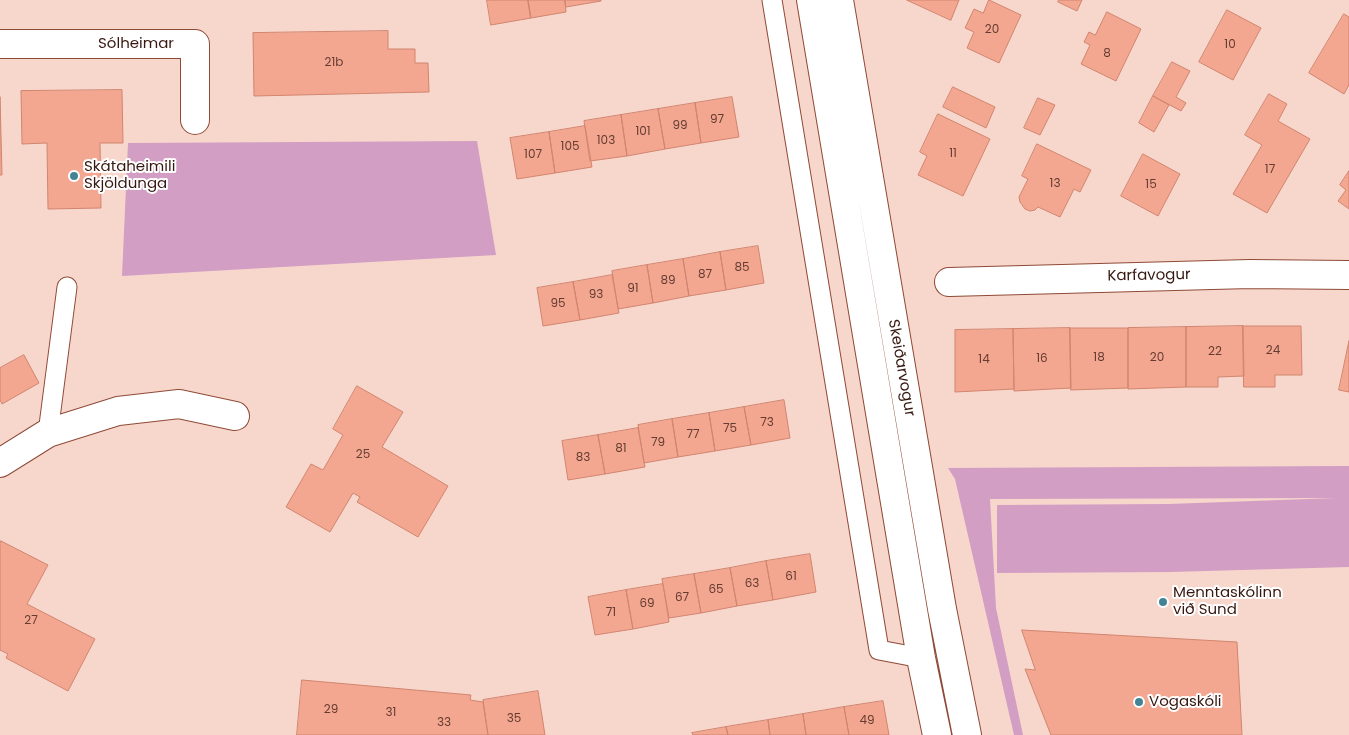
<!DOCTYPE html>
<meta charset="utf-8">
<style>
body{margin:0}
canvas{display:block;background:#f7d6cc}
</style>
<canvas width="1349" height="735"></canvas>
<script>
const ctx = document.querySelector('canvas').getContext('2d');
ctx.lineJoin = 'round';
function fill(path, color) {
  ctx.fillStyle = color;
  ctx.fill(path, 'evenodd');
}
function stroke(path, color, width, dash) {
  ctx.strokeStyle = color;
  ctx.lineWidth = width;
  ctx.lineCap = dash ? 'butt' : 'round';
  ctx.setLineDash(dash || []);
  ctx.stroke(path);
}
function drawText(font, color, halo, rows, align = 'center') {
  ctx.font = font + ' Poppins,sans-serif';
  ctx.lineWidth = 4;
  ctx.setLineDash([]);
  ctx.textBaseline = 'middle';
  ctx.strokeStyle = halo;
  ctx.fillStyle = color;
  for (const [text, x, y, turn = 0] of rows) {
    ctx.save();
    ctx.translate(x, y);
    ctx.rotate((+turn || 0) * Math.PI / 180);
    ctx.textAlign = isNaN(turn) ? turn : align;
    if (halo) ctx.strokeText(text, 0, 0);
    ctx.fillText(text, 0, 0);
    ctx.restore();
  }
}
const green = new Path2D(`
 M 477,141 L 496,255 L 122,276 L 128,143 Z
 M 1349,466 L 1349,567 L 1170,572 L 997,573 L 997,505 L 1169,504 L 1336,498 L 990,499 L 996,608 L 1023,735 L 1014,735 L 955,479 L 948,468 Z`);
const building = new Path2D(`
 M 487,0 L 528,0 L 531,18 L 491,25 Z
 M 528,0 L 565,0 L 566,12 L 531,18 Z
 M 565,0 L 601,0 L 601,1 L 566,7 Z
 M 907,0 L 959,0 L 951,20 Z
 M 989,0 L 1021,15 L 999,63 L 967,48 L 974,32 L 965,28 L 974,9 L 983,13 Z
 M 1059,0 L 1082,0 L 1077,11 L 1058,2 Z
 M 1227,10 L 1261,28 L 1233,80 L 1199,62 Z
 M 1107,12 L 1141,29 L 1116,81 L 1081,64 L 1090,45 L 1084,42 L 1089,32 L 1095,35 Z
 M 1344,14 L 1349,17 L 1349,85 L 1344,94 L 1309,73 Z
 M 388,31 L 388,49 L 415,49 L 415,63 L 428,63 L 429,92 L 254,96 L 253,33 Z
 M 1172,62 L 1190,71 L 1176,97 L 1186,103 L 1181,111 L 1153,96 Z
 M 953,87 L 995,107 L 986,128 L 943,107 Z
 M 122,90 L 123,143 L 100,143 L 101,208 L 48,209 L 47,143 L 22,144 L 21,91 Z
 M 1269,94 L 1287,104 L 1278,121 L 1310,139 L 1267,213 L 1233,194 L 1262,145 L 1245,135 Z
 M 1153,96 L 1169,105 L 1154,132 L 1139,123 Z
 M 0,97 L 2,175 L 0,175 Z
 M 732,97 L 739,137 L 701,143 L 695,103 Z
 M 1038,98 L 1055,105 L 1040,135 L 1024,128 Z
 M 695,103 L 701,143 L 665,149 L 658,109 Z
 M 658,109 L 665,149 L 627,156 L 621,115 Z
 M 938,114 L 990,139 L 963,196 L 918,175 L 927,156 L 920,152 Z
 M 621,115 L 627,156 L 590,161 L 584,121 Z
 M 585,126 L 592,167 L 555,173 L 549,132 Z
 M 549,132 L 555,173 L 517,179 L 510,138 Z
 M 1037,144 L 1091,170 L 1080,192 L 1074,189 L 1060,217 L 1038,207 L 1035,210 L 1030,211 L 1025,209 L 1020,202 L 1019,197 L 1028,179 L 1022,176 Z
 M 1143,154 L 1180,174 L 1158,216 L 1121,196 Z
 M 1349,171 L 1349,209 L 1338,201 L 1346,190 L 1340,185 Z
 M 758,246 L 764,283 L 726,290 L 720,252 Z
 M 720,252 L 726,290 L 689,296 L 683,259 Z
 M 683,259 L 689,296 L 653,303 L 647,265 Z
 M 647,265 L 653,303 L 618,309 L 612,271 Z
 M 612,275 L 619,313 L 580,320 L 573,282 Z
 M 573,282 L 580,320 L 543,326 L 537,288 Z
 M 1243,326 L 1244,376 L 1218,377 L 1218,387 L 1186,387 L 1186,327 Z
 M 1243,326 L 1301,326 L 1302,375 L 1275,375 L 1275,387 L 1244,387 Z
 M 1186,327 L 1186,387 L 1128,389 L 1128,328 Z
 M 1070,328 L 1071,388 L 1014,391 L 1013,329 Z
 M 1070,328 L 1128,328 L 1128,388 L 1071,390 Z
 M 1013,329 L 1014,389 L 955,392 L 955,330 Z
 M 1349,341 L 1349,392 L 1339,390 Z
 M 24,355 L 39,383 L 2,404 L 0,400 L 0,368 Z
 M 357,386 L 403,412 L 382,447 L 448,486 L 418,537 L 357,502 L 360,497 L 353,493 L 330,532 L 286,507 L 311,464 L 323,470 L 343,435 L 333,429 Z
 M 784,400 L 790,438 L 751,445 L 744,407 Z
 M 744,407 L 751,445 L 715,451 L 709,413 Z
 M 709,413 L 715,451 L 678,457 L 672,419 Z
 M 672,419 L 678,457 L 644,463 L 638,425 Z
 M 638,428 L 645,467 L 605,474 L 598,435 Z
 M 598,435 L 605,474 L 568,480 L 562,441 Z
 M 1,541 L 48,565 L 27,604 L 95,639 L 68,691 L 6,658 L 8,654 L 0,650 L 0,544 Z
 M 810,554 L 816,592 L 773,600 L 766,561 Z
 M 766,561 L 773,600 L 737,606 L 730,568 Z
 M 730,568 L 737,606 L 701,613 L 694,574 Z
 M 694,574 L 701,613 L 669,618 L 662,579 Z
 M 663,584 L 669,622 L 633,629 L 626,590 Z
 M 626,590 L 633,629 L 595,635 L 588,597 Z
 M 1022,630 L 1237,642 L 1242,735 L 1051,735 L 1025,669 L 1035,670 Z
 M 302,680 L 471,695 L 470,700 L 483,702 L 488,735 L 297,735 Z
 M 538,691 L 545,735 L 488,735 L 483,700 Z
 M 883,701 L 889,735 L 849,735 L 844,707 Z
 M 844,707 L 849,735 L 806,735 L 803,714 Z
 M 803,714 L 806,735 L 770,735 L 768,720 Z
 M 768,720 L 770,735 L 728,735 L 726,727 Z
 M 726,727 L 728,735 L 693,735 L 692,733 Z`);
const service = new Path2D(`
 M 772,0 L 879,650 L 921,658
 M 48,433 L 67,287`);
const minor = new Path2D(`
 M 0,44 L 195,44 L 195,120
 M 949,282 L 1250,274 L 1349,275
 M 0,463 L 48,433 L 118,411 L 179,404 L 235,416`);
const tertiary = new Path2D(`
 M 811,0 L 921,658 L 937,735
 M 839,0 L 942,609 L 967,735`);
const markers = [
 [74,176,5,"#428495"],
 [1163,602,5,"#428495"],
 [1139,702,5,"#428495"]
];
const numberNames = [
 ["20",992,30],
 ["10",1230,45],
 ["8",1107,54],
 ["21b",334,63],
 ["97",717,120],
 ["99",680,126],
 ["101",643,132],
 ["103",606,141],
 ["105",570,147],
 ["11",953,154],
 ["107",533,155],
 ["17",1270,170],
 ["13",1055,184],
 ["15",1151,185],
 ["85",742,268],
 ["87",705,275],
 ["89",668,281],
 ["91",633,289],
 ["93",596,295],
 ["95",558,304],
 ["24",1273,351],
 ["22",1215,352],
 ["18",1099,358],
 ["20",1157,358],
 ["16",1042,359],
 ["14",984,360],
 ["73",767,423],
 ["75",730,429],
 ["77",693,435],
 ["79",658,443],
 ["81",621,449],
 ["25",363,455],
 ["83",583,458],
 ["61",791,577],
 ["63",752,584],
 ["65",716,590],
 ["67",682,598],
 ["69",647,604],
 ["71",611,613],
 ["27",31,621],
 ["29",331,710],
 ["31",391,713],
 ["35",514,719],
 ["49",867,721],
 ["33",444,723]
];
const streetNames = [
 ["Sólheimar",136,44],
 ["Karfavogur",1149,276,-1],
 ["Skeiðarvogur",901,368,80]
];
const poiNames = [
 ["Skátaheimili",84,167],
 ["Skjöldunga",84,184],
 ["Menntaskólinn",1173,593],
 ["við Sund",1173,610],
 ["Vogaskóli",1149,702]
];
fill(green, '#d29ec3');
fill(building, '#f3a791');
stroke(building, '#d1856f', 1);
stroke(service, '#8f4a36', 21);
stroke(minor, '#8f4a36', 30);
stroke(tertiary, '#8f4a36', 30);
stroke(service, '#fff', 19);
stroke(minor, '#fff', 28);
stroke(tertiary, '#fff', 28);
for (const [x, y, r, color] of markers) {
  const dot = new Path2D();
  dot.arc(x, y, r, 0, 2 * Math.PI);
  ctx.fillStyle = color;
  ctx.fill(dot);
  stroke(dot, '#fff', 2);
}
drawText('12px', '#653c30', null, numberNames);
drawText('15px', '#361810', '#fff', streetNames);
drawText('15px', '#361810', '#fff', poiNames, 'left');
</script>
